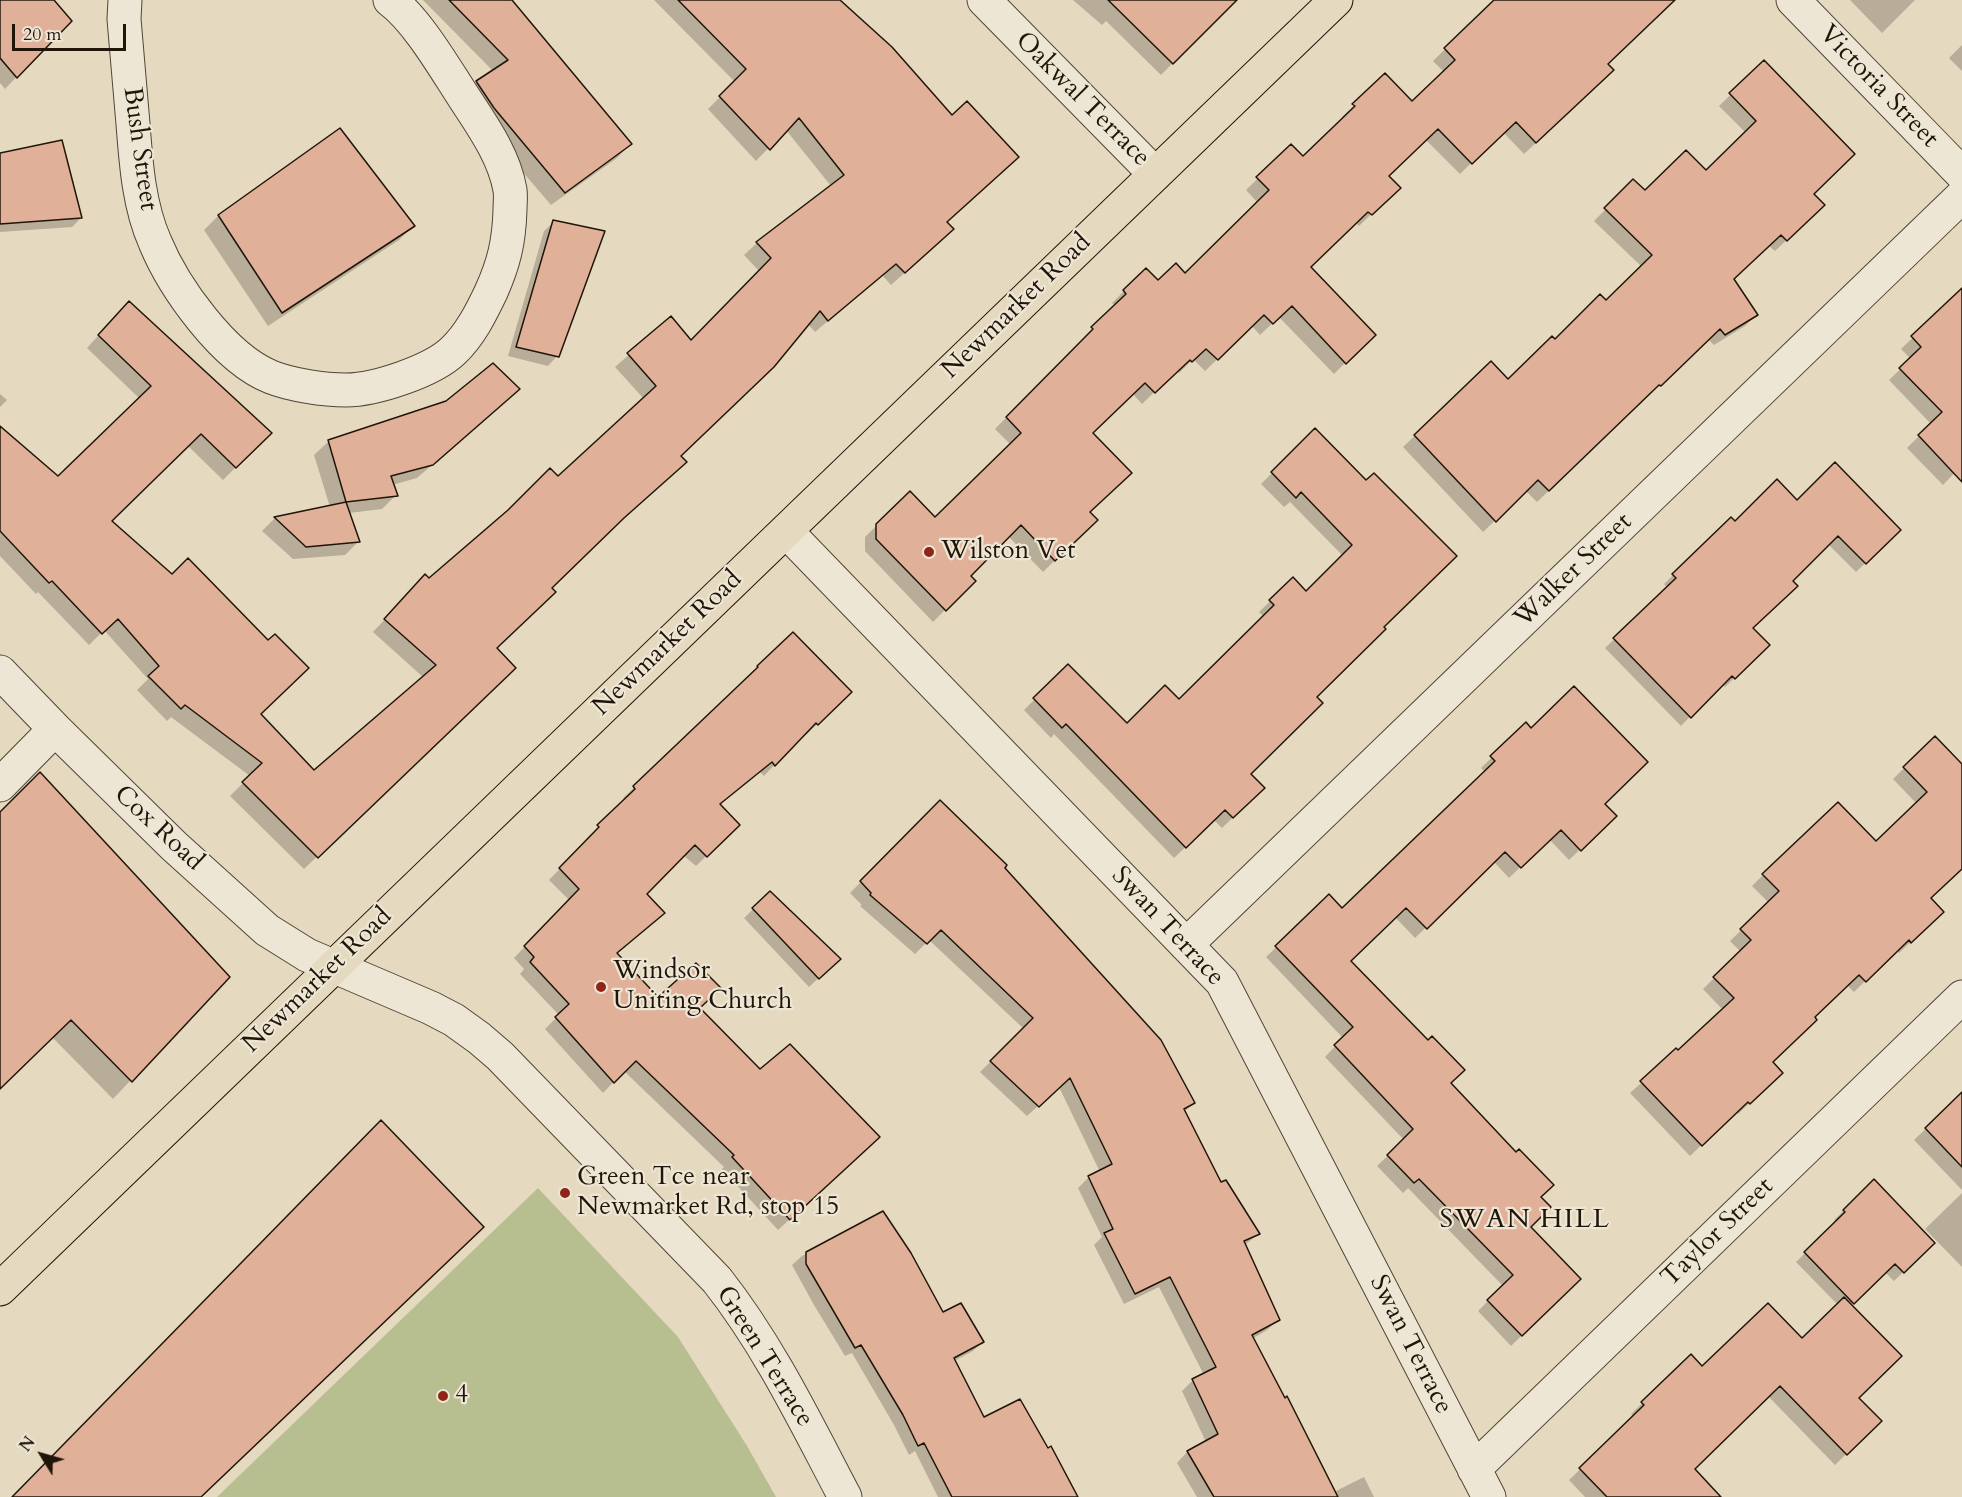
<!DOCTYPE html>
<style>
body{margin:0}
#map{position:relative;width:1962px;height:1497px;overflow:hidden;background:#e5d9bf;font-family:Cardo,serif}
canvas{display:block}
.north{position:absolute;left:12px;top:1425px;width:60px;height:60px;-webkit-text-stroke:4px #eee6d5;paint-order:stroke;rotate:307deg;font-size:16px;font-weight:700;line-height:24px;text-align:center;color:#201509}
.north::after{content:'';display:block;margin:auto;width:21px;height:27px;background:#201509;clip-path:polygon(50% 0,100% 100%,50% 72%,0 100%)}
.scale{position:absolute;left:12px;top:24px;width:114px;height:27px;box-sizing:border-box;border:3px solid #201509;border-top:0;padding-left:8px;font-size:18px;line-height:21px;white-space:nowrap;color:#201509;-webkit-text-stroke:4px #eee6d5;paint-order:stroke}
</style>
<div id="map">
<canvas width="1962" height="1497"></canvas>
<div class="north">N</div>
<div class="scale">20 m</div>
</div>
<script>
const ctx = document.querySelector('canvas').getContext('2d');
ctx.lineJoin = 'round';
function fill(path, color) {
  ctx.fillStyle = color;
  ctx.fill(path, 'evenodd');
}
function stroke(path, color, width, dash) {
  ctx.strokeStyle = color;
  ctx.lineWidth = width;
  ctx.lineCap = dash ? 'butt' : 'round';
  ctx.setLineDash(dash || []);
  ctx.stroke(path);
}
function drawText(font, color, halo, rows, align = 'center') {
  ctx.font = font + ' Cardo,serif';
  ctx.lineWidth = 4.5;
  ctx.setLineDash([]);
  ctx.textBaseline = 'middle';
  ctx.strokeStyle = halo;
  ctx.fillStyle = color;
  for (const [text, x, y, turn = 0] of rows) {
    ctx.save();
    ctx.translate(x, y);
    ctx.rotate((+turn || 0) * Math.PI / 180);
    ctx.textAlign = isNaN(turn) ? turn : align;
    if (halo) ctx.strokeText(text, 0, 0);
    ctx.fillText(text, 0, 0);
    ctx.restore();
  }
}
const green = new Path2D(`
 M 538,1188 L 678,1337 L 747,1446 L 776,1497 L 217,1497 Z`);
const shadow = new Path2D(`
 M 0,0 L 52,0 L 70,21 L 5,89 L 0,83 Z
 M 423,0 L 510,0 L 630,144 L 617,158 L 551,205 L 480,122 L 463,96 L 477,82 L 493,71 Z
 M 654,0 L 837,0 L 945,223 L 939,242 L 891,285 L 882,275 L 815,332 L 808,324 L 679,456 L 685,462 L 609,531 L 550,589 L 495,648 L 501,680 L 304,869 L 230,796 L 250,776 L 171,717 L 167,721 L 137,690 L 148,679 L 104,630 L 89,645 L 38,592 L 36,594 L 0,556 L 0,428 L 58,478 L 140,399 L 87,348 L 117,315 L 270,433 L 223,480 L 187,445 L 110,521 L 260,715 L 314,772 L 424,678 L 373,632 L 413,589 L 429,580 L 558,478 L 644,399 L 615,367 L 671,318 L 691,342 L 759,271 L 744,255 L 757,243 L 831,186 L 786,130 L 756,161 L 708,109 L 735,82 Z
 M 1073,0 L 1235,0 L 1161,75 L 1106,21 L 1102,25 Z
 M 1495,0 L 1667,0 L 1606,64 L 1601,82 L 1524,154 L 1503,132 L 1460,174 L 1426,140 L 1387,176 L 1398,188 L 1359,226 L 1355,222 L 1309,267 L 1374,334 L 1334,374 L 1279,317 L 1260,335 L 1252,326 L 1205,371 L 1193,359 L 1179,373 L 1177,370 L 1142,404 L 1132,393 L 1091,433 L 1088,513 L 1096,520 L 1043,572 L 1008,536 L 969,576 L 974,581 L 933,622 L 865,551 L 865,537 L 910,493 L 935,519 L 1011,445 L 995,429 L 1116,306 L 1112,303 L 1124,291 L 1185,275 L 1258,203 L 1246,190 L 1291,146 L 1303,158 L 1344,119 L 1342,117 L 1385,75 L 1412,104 L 1444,72 L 1433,61 Z
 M 1850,0 L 1915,0 L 1882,33 Z
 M 1962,45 L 1962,71 L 1949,58 Z
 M 1764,62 L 1812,194 L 1812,216 L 1775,251 L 1768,245 L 1732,279 L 1756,315 L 1745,326 L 1714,345 L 1708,339 L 1537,502 L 1526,491 L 1483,532 L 1403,447 L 1491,363 L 1508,381 L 1606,302 L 1642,267 L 1594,221 L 1634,181 L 1645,192 L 1706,172 L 1746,133 L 1719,106 Z
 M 340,130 L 413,226 L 399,240 L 268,326 L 204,230 L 218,216 Z
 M 0,154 L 81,218 L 72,227 L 0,232 Z
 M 554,222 L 557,356 L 548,366 L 508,356 L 544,231 Z
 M 1959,293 L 1962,297 L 1962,469 L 1960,467 L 1943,485 L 1907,448 L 1931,424 L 1889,380 L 1911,359 L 1901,349 Z
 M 0,394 L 7,400 L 0,407 Z
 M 504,402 L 417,478 L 392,485 L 396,495 L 382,509 L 349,513 L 358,542 L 345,555 L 293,559 L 262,531 L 275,518 L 330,507 L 314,455 L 329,441 Z
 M 1315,430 L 1382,627 L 1315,697 L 1249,774 L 1263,788 L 1222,828 L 1214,820 L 1174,858 L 1054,734 L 1051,738 L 1024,710 L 1068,666 L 1127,725 L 1179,701 L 1264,617 L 1259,612 L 1293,579 L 1306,593 L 1343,556 L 1290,502 L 1284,507 L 1261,484 Z
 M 1797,502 L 1899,530 L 1856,572 L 1828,544 L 1791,581 L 1752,628 L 1768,645 L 1725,687 L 1722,684 L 1681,726 L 1605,648 L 1668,588 L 1664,584 L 1731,519 L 1735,523 Z
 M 758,667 L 850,692 L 806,735 L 804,733 L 764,776 L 760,772 L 719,805 L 738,825 L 696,866 L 683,855 L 645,894 L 652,924 L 616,954 L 658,999 L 699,1008 L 760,1071 L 867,1148 L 778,1230 L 722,1169 L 724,1167 L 624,1071 L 603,1093 L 545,1029 L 559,1015 L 520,974 L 524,969 L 514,958 L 569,900 L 549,880 L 589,839 L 588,837 L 626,800 L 623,798 L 748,679 L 747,677 Z
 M 1526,724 L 1615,816 L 1569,860 L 1549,839 L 1509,878 L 1494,862 L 1415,938 L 1395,917 L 1349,961 L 1449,1083 L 1539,1197 L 1529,1227 L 1579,1279 L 1511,1346 L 1478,1311 L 1503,1286 L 1408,1188 L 1403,1193 L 1377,1166 L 1404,1140 L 1325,1057 L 1343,1038 L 1266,957 L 1329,897 L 1342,910 L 1485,772 L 1481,768 Z
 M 1935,738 L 1962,766 L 1962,867 L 1929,899 L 1942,912 L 1899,953 L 1897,950 L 1854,992 L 1847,985 L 1813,1017 L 1771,1063 L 1781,1073 L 1738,1114 L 1736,1112 L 1690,1156 L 1630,1093 L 1723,1010 L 1703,989 L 1741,952 L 1730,941 L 1769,903 L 1752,886 L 1763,875 L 1876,843 L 1917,804 L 1893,779 Z
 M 940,802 L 1003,868 L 1193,1103 L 1184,1112 L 1220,1184 L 1258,1234 L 1245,1245 L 1278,1319 L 1267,1330 L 1252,1339 L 1334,1492 L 1364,1477 L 1374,1497 L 1197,1497 L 1177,1463 L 1187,1452 L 1206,1442 L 1182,1391 L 1193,1380 L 1204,1375 L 1159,1287 L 1124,1304 L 1094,1245 L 1102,1237 L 1078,1188 L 1088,1178 L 1100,1172 L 1059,1087 L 1027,1116 L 980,1072 L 1024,1029 L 929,940 L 915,954 L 860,906 L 862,905 L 850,893 Z
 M 0,814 L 228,977 L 113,1099 L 52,1037 L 0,1087 Z
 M 770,893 L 839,959 L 809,987 L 744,918 Z
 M 1959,1097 L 1962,1101 L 1962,1190 L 1914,1140 Z
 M 1874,1181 L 1933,1243 L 1894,1281 L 1885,1272 L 1851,1305 L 1857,1398 L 1880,1421 L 1835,1465 L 1768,1396 L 1693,1469 L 1719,1497 L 1585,1497 L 1569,1480 L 1634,1417 L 1631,1414 L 1691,1356 L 1702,1368 L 1802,1341 L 1838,1305 L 1796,1262 L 1837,1222 L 1834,1220 Z
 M 1962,1193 L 1962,1267 L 1925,1229 Z
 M 883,1213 L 942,1314 L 982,1342 L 973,1351 L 954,1361 L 984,1419 L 1077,1497 L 938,1497 L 915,1451 L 909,1455 L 894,1425 L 852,1353 L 845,1356 L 814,1305 L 792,1265 L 802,1256 Z`);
const building = new Path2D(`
 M 0,0 L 54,0 L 72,21 L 17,78 L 0,58 Z
 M 449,0 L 512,0 L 632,144 L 565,193 L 494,108 L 476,81 L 508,60 Z
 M 678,0 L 840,0 L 892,47 L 952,115 L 967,101 L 1019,157 L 947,222 L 954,229 L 905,273 L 896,264 L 828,321 L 820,311 L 774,367 L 681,456 L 687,462 L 624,518 L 552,588 L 556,592 L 497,648 L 516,668 L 318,858 L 242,782 L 262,763 L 185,705 L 181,709 L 148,676 L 159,666 L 118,619 L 102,634 L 52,581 L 49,583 L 0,531 L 0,426 L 58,476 L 151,386 L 98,335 L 129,301 L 272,433 L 236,468 L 201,434 L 112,521 L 172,574 L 188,558 L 268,640 L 275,634 L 309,668 L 261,714 L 314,770 L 436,665 L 384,619 L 425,574 L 429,578 L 508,510 L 550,468 L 558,476 L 656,386 L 627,353 L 671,316 L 691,340 L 771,258 L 756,242 L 844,175 L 799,118 L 770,150 L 719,96 L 746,69 Z
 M 1108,0 L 1237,0 L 1173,64 Z
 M 1494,0 L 1675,0 L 1608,64 L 1614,70 L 1536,143 L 1516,122 L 1472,164 L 1438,129 L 1389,176 L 1401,188 L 1372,215 L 1368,212 L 1311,267 L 1376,335 L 1346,364 L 1292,306 L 1273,324 L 1264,315 L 1218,360 L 1206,349 L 1192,362 L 1190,360 L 1155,393 L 1145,383 L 1093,433 L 1132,473 L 1090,512 L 1098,520 L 1055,561 L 1021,525 L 971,576 L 976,581 L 946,611 L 876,539 L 876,524 L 910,491 L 935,517 L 1021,433 L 1006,417 L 1093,329 L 1091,327 L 1126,294 L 1123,290 L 1146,268 L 1158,280 L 1176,263 L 1185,273 L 1269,190 L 1256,177 L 1291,144 L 1303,156 L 1355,106 L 1352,104 L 1385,73 L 1412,101 L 1455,60 L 1444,48 Z
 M 1764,60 L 1855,154 L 1814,194 L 1825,205 L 1787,241 L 1781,235 L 1734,279 L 1758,315 L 1725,335 L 1720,329 L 1661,386 L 1659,385 L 1549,491 L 1538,480 L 1496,522 L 1414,435 L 1491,361 L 1508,379 L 1552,336 L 1555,339 L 1600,294 L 1606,300 L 1652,255 L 1604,208 L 1633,179 L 1645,190 L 1686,150 L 1706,170 L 1756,121 L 1729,93 Z
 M 340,128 L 415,226 L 282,313 L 218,215 Z
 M 62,140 L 82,218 L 0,224 L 0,153 Z
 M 553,220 L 605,231 L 559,357 L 516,347 Z
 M 1962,288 L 1962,482 L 1918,435 L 1942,412 L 1899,368 L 1921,347 L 1911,336 Z
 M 493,363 L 520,389 L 433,465 L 391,476 L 398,496 L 346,502 L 328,440 L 446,401 Z
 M 1315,428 L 1366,480 L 1374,473 L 1457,556 L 1384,627 L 1386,629 L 1317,697 L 1323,703 L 1251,774 L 1265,788 L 1233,818 L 1225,810 L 1186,848 L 1066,724 L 1062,728 L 1033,698 L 1068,664 L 1127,723 L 1165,685 L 1179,699 L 1274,605 L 1269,600 L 1293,577 L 1306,591 L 1352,545 L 1301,492 L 1296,498 L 1271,472 Z
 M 1835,462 L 1901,530 L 1866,564 L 1838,536 L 1793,581 L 1798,586 L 1753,628 L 1770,645 L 1735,679 L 1732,676 L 1691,718 L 1613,638 L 1676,578 L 1672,574 L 1731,517 L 1735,521 L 1777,479 L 1797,500 Z
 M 346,502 L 360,542 L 306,547 L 274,517 Z
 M 793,632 L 852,692 L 818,725 L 816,723 L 775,766 L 772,762 L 720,804 L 740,825 L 707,857 L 695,845 L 647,894 L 665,913 L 617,953 L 658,997 L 696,963 L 721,988 L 700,1008 L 760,1069 L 790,1044 L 880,1137 L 790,1220 L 732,1157 L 734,1155 L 636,1061 L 614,1083 L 555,1017 L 569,1004 L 530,962 L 534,957 L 524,946 L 579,889 L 559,868 L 599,827 L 597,825 L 635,789 L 633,786 L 758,667 L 757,666 Z
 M 1574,686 L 1648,762 L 1605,804 L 1617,816 L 1581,851 L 1561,830 L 1521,868 L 1505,852 L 1427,929 L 1406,908 L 1351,961 L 1428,1040 L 1432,1036 L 1465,1070 L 1451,1083 L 1516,1152 L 1519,1149 L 1554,1185 L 1541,1197 L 1551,1207 L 1531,1227 L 1581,1279 L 1522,1336 L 1487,1300 L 1513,1275 L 1419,1179 L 1414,1183 L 1387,1155 L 1413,1129 L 1334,1045 L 1353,1027 L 1275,946 L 1329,894 L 1342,908 L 1495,761 L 1490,756 L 1526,722 L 1531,728 Z
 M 1935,736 L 1962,764 L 1962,869 L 1931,898 L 1944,912 L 1911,943 L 1909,940 L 1866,982 L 1859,975 L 1815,1017 L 1817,1020 L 1773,1062 L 1783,1073 L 1750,1104 L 1748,1102 L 1702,1146 L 1640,1081 L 1676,1048 L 1678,1050 L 1734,998 L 1713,977 L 1751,940 L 1740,929 L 1779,891 L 1762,874 L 1838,802 L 1876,841 L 1927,792 L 1903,767 Z
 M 40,772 L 230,977 L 132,1082 L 71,1020 L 0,1089 L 0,812 Z
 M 940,800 L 1007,865 L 1005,868 L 1161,1040 L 1195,1103 L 1184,1109 L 1221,1182 L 1226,1180 L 1260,1234 L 1244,1241 L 1280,1320 L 1252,1335 L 1285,1398 L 1287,1396 L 1338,1497 L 1214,1497 L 1187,1451 L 1218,1434 L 1192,1379 L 1216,1367 L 1170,1277 L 1135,1294 L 1104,1233 L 1113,1229 L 1088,1176 L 1112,1164 L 1070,1078 L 1039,1107 L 990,1061 L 1033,1018 L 941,930 L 927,944 L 870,895 L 871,893 L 860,881 Z
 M 770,891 L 841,959 L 819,979 L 752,908 Z
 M 1962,1092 L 1962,1167 L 1925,1128 Z
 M 381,1120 L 484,1227 L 201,1497 L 12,1497 Z
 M 1874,1179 L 1935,1243 L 1904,1273 L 1895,1264 L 1854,1304 L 1804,1252 L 1845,1212 L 1843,1210 Z
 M 883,1211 L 911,1253 L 943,1312 L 961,1303 L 984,1342 L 954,1358 L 984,1417 L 1020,1399 L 1048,1448 L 1051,1446 L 1078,1497 L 952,1497 L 924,1443 L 918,1446 L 903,1415 L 861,1345 L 855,1348 L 806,1264 L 806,1252 Z
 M 1844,1297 L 1902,1356 L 1859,1398 L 1882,1421 L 1847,1455 L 1780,1386 L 1695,1469 L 1721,1497 L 1607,1497 L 1579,1468 L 1644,1405 L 1641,1402 L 1691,1354 L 1702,1366 L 1768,1303 L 1802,1338 Z`);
const minor = new Path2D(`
 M 125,0 L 124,19 C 127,54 130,89 133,124 C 136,164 139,206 155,242 C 174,288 224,358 271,377 C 291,385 324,390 346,390 C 375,390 432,371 453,351 C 470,335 481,313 491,292 C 504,263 509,242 510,210 C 510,203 511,196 510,190 C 504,155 481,124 463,96 C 444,67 417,20 390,0
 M 984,0 L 1155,174
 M 1793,0 L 1962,174
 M 786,531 L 1222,982 L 1489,1497
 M 0,672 L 55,729 L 174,846 L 267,930 L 307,955 L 431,1008 L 454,1020 L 479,1038 L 500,1056 L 717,1280 C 769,1346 806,1423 845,1497
 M 0,785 L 55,729
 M 1186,945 L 1962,196
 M 1474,1469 L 1962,997`);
const major = new Path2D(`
 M 0,1289 L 1336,0`);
const markers = [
 [929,552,6,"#8f2418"],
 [601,987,6,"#8f2418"],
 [565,1193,6,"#8f2418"],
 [443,1396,6,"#8f2418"]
];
const streetNames = [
 ["Victoria Street",1878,87,46],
 ["Oakwal Terrace",1082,100,45],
 ["Bush Street",139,149,82],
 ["Newmarket Road",1017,307,-44],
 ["Walker Street",1574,571,-44],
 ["Newmarket Road",668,644,-44],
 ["Cox Road",158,829,43],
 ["Swan Terrace",1167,927,47],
 ["Newmarket Road",318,981,-44],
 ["Taylor Street",1718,1233,-44],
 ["Swan Terrace",1410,1345,63],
 ["Green Terrace",764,1357,58]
];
const poiNames = [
 ["Wilston Vet",941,552],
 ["Windsor",613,972],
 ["Uniting Church",613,1002],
 ["Green Tce near",577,1178],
 ["Newmarket Rd, stop 15",577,1208],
 ["4",455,1396]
];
const neighbourhoodNames = [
 ["SWAN HILL",1525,1221]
];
fill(green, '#b7be90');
fill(shadow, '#0003');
fill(building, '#e0b099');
stroke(building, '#201509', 1.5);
stroke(minor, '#514636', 35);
stroke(major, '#201509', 35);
stroke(minor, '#eee6d5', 33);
stroke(major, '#e5d9bf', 33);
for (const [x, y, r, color] of markers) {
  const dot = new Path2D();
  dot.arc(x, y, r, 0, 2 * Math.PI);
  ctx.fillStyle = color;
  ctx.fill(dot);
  stroke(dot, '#eee6d5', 2);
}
drawText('26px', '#201509', '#eee6d5', streetNames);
drawText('26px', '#201509', '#eee6d5', poiNames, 'left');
ctx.letterSpacing = '1.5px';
drawText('27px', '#201509', '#eee6d5', neighbourhoodNames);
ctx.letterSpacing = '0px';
</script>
